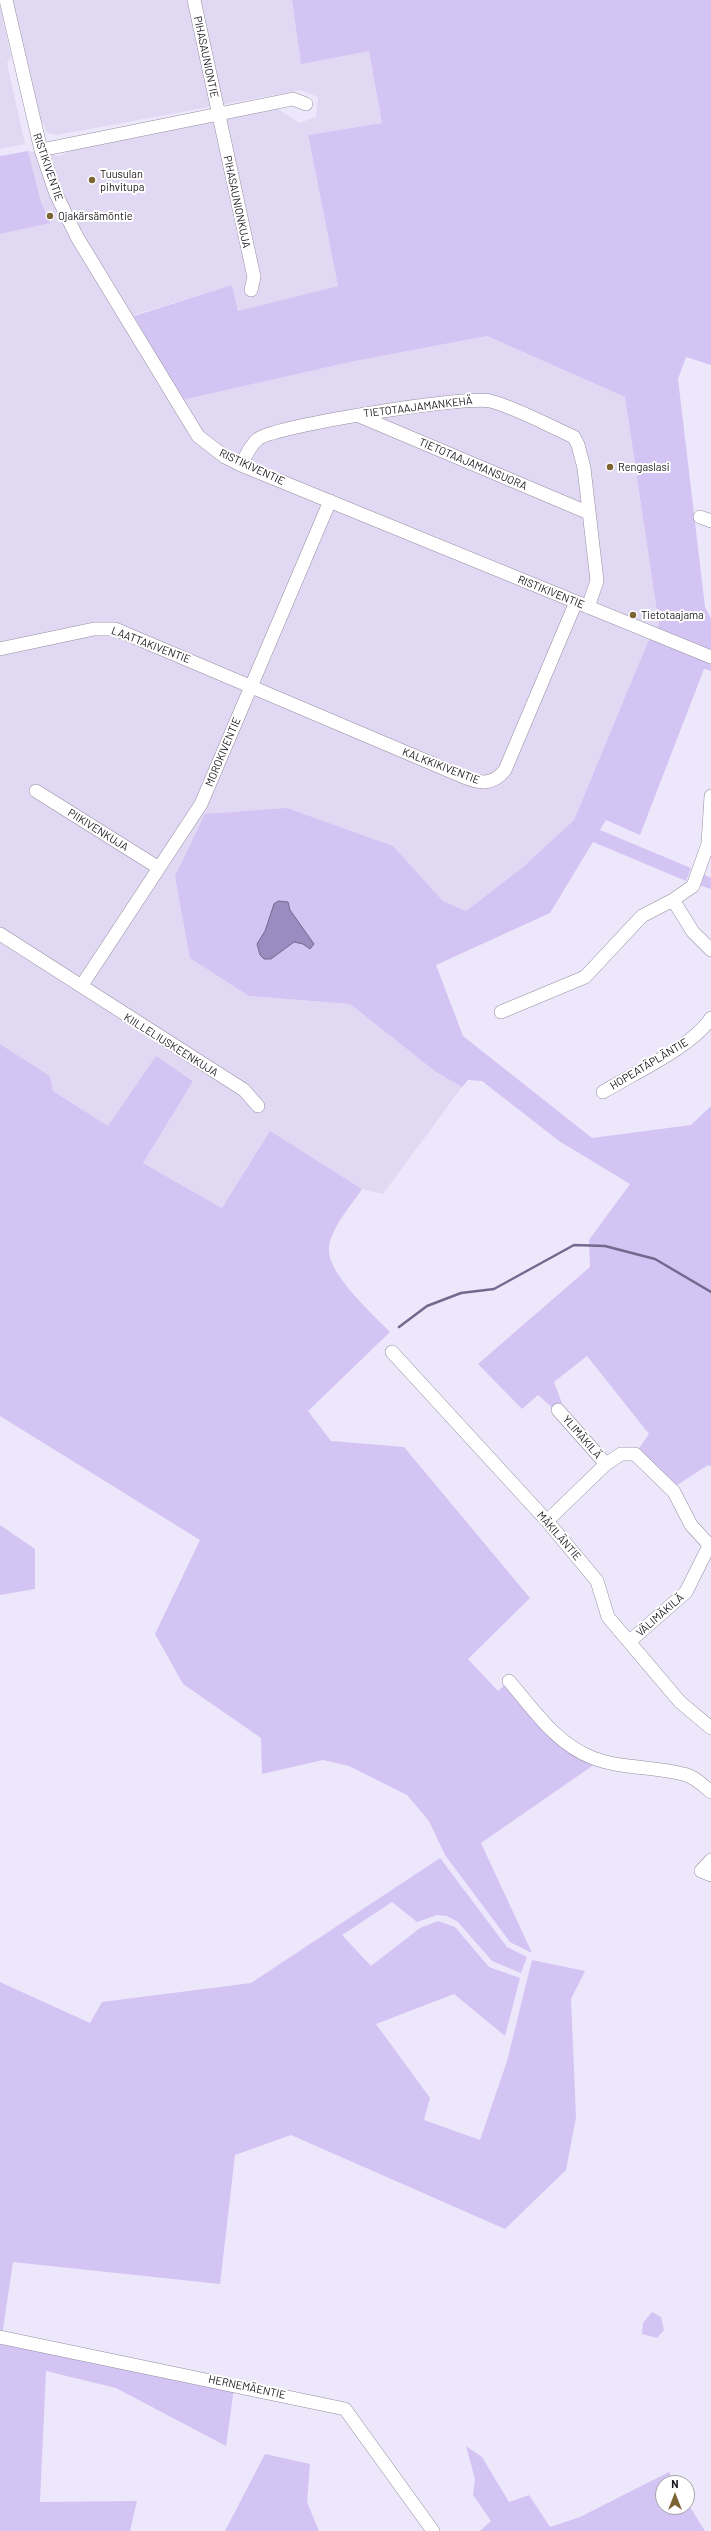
<!DOCTYPE html>
<meta charset="utf-8">
<style>
body{margin:0}
#map{position:relative;width:711px;height:2531px;overflow:hidden;background:#ede7fb;font-family:Barlow,sans-serif}
canvas{display:block}
.north{position:absolute;left:655px;top:2475px;width:40px;height:40px;box-sizing:border-box;background:#fff;border:1px solid #a3a2a5;border-radius:50%;rotate:0deg;font-size:11px;font-weight:700;line-height:16px;text-align:center;color:#19171d}
.north::after{content:'';display:block;margin:auto;width:14px;height:18px;background:#7c6434;clip-path:polygon(50% 0,100% 100%,50% 72%,0 100%)}
</style>
<div id="map">
<canvas width="711" height="2531"></canvas>
<div class="north">N</div>
</div>
<script>
const ctx = document.querySelector('canvas').getContext('2d');
ctx.lineJoin = 'round';
function fill(path, color) {
  ctx.fillStyle = color;
  ctx.fill(path, 'evenodd');
}
function stroke(path, color, width, dash) {
  ctx.strokeStyle = color;
  ctx.lineWidth = width;
  ctx.lineCap = dash ? 'butt' : 'round';
  ctx.setLineDash(dash || []);
  ctx.stroke(path);
}
function drawText(font, color, halo, rows, align = 'center') {
  ctx.font = font + ' Barlow,sans-serif';
  ctx.lineWidth = 4;
  ctx.setLineDash([]);
  ctx.textBaseline = 'middle';
  ctx.strokeStyle = halo;
  ctx.fillStyle = color;
  for (const [text, x, y, turn = 0] of rows) {
    ctx.save();
    ctx.translate(x, y);
    ctx.rotate((+turn || 0) * Math.PI / 180);
    ctx.textAlign = isNaN(turn) ? turn : align;
    if (halo) ctx.strokeText(text, 0, 0);
    ctx.fillText(text, 0, 0);
    ctx.restore();
  }
}
const built = new Path2D(`
 M 12,0 L 292,0 L 301,63 L 369,50 L 382,123 L 308,135 L 338,286 L 238,311 L 232,285 L 134,315 L 182,400 L 355,361 L 487,336 L 625,397 L 659,625 L 647,644 L 574,820 L 523,867 L 466,911 L 443,901 L 393,846 L 249,996 L 350,1004 L 436,1072 L 462,1087 L 383,1194 L 362,1189 L 270,1132 L 222,1208 L 143,1163 L 193,1080 L 156,1057 L 108,1126 L 53,1091 L 50,1076 L 0,1044 L 0,234 L 49,223 L 41,202 L 28,151 L 60,156 L 69,151 L 278,109 L 299,123 L 316,117 L 318,97 L 301,90 L 57,135 L 47,133 L 43,122 L 38,123 Z
 M 0,6 L 11,57 L 7,63 L 25,144 L 0,149 Z`);
const green = new Path2D(`
 M 292,0 L 711,0 L 711,365 L 686,357 L 678,379 L 705,607 L 711,618 L 711,671 L 704,669 L 640,835 L 606,820 L 600,830 L 691,868 L 686,881 L 593,842 L 550,913 L 436,965 L 463,1036 L 592,1138 L 691,1125 L 711,1106 L 711,1466 L 708,1465 L 671,1489 L 635,1454 L 649,1434 L 587,1356 L 554,1382 L 563,1406 L 556,1411 L 538,1395 L 522,1409 L 478,1364 L 590,1267 L 589,1240 L 630,1184 L 559,1141 L 482,1081 L 468,1080 L 462,1087 L 436,1072 L 350,1004 L 249,996 L 190,958 L 175,876 L 205,814 L 287,808 L 393,846 L 443,901 L 466,911 L 523,867 L 574,820 L 647,644 L 659,625 L 625,397 L 487,336 L 355,361 L 182,400 L 134,316 L 232,285 L 238,311 L 338,286 L 308,135 L 382,123 L 369,51 L 301,64 Z
 M 28,151 L 41,202 L 50,223 L 0,234 L 0,156 Z
 M 703,874 L 711,878 L 711,889 L 699,885 Z
 M 0,1044 L 50,1076 L 53,1091 L 108,1126 L 156,1056 L 193,1081 L 143,1163 L 222,1208 L 270,1131 L 362,1189 C 352,1204 331,1228 329,1247 C 326,1273 373,1314 390,1332 L 308,1411 L 331,1441 L 404,1447 L 530,1598 L 468,1659 L 498,1691 L 507,1683 L 595,1764 L 481,1843 L 532,1953 L 510,1942 L 445,1855 L 429,1821 L 407,1795 L 349,1766 L 323,1760 L 262,1774 L 261,1738 L 183,1684 L 155,1634 L 200,1540 L 0,1416 Z
 M 0,1525 L 35,1549 L 35,1589 L 0,1595 Z
 M 440,1858 L 507,1947 L 527,1957 L 521,1973 L 492,1961 L 458,1922 L 447,1916 L 437,1915 L 417,1922 L 392,1902 L 342,1935 L 371,1966 L 420,1928 L 438,1921 L 455,1927 L 489,1967 L 520,1978 L 505,2036 L 454,1994 L 376,2024 L 430,2098 L 424,2120 L 480,2140 L 507,2061 L 532,1960 L 585,1971 L 571,1999 L 576,2117 L 566,2170 L 505,2229 L 291,2135 L 235,2155 L 220,2284 L 13,2262 L 1,2342 L 234,2388 L 226,2446 L 116,2388 L 46,2371 L 40,2502 L 137,2501 L 130,2531 L 0,2531 L 0,1982 L 90,2023 L 102,2002 L 251,1983 Z
 M 652,2312 L 661,2317 L 664,2330 L 657,2338 L 642,2334 L 643,2323 Z
 M 466,2446 L 482,2457 L 509,2502 L 529,2495 L 550,2527 L 580,2517 L 669,2472 L 676,2483 L 663,2483 L 663,2507 L 687,2507 L 687,2502 L 705,2531 L 480,2531 L 491,2521 L 473,2495 L 475,2479 Z
 M 265,2454 L 310,2464 L 307,2502 L 319,2531 L 225,2531 Z`);
const water = new Path2D(`
 M 279,901 L 288,902 L 290,910 L 314,944 L 310,949 L 303,944 L 294,942 L 271,959 L 264,959 L 260,955 L 257,944 L 265,931 L 274,904 Z`);
const stream = new Path2D(`
 M 399,1327 L 427,1306 L 461,1293 L 494,1289 L 574,1245 L 605,1246 L 655,1259 L 711,1292`);
const minor = new Path2D(`
 M 6,0 L 41,150 L 56,194 L 77,237 L 198,436 L 225,457 L 241,465 L 711,657
 M 194,0 L 254,277 L 251,290
 M 41,150 L 293,99 L 306,104
 M 357,415 L 589,513
 M 241,465 C 246,456 250,445 258,439 C 274,426 468,395 490,401 C 515,407 549,426 574,437 L 578,445 L 584,468 L 597,581 L 588,607
 M 700,517 L 711,521
 M 0,649 L 94,629 L 115,629 L 464,777 C 481,784 493,785 505,770 L 576,602
 M 36,791 L 159,868
 M 673,900 L 693,932 L 711,950
 M 0,934 L 244,1090 L 258,1106
 M 82,985 L 201,804 L 330,501
 M 501,1012 L 585,977 L 642,916 L 673,900 L 693,886 L 708,844 L 711,796
 M 603,1092 C 634,1073 692,1047 711,1018
 M 392,1352 L 547,1521 L 597,1581 L 608,1617 L 680,1702 L 711,1728
 M 558,1410 L 606,1464
 M 547,1521 L 606,1464 L 621,1454 L 635,1454 L 674,1492 L 691,1525 L 711,1547
 M 630,1641 L 686,1592 L 709,1546
 M 509,1681 C 534,1710 556,1744 593,1758 C 622,1769 653,1766 683,1774 C 694,1776 703,1785 711,1792
 M 711,1860 L 701,1871 L 711,1875
 M 0,2337 L 345,2409 L 433,2531`);
const markers = [
 [92,180,4,"#7c6434"],
 [50,216,4,"#7c6434"],
 [610,467,4,"#7c6434"],
 [633,615,4,"#7c6434"]
];
const streetNames = [
 ["PIHASAUNIONTIE",206,57,78],
 ["RISTIKIVENTIE",48,167,71],
 ["PIHASAUNIONKUJA",237,202,78],
 ["TIETOTAAJAMANKEHÄ",418,407,-7],
 ["TIETOTAAJAMANSUORA",473,464,23],
 ["RISTIKIVENTIE",252,467,25],
 ["RISTIKIVENTIE",551,592,22],
 ["LAATTAKIVENTIE",151,645,21],
 ["MOROKIVENTIE",223,752,-67],
 ["KALKKIKIVENTIE",441,766,21],
 ["PIIKIVENKUJA",98,830,32],
 ["KIILLELIUSKEENKUJA",171,1045,32],
 ["HOPEATÄPLÄNTIE",649,1064,-31],
 ["YLIMÄKILÄ",582,1437,49],
 ["MÄKILÄNTIE",559,1536,49],
 ["VÄLIMÄKILÄ",660,1615,-41],
 ["HERNEMÄENTIE",247,2387,12]
];
const poiNames = [
 ["Tuusulan",100,174],
 ["pihvitupa",100,187],
 ["Ojakärsämöntie",58,216],
 ["Rengaslasi",618,467],
 ["Tietotaajama",641,615]
];
fill(built, '#e1d9f4');
fill(green, '#d3c4f4');
fill(water, '#9c8bc0');
stroke(water, '#75688f', 1);
stroke(stream, '#75688f', 2.5);
stroke(minor, '#948ea0', 14);
stroke(minor, '#fff', 13);
for (const [x, y, r, color] of markers) {
  const dot = new Path2D();
  dot.arc(x, y, r, 0, 2 * Math.PI);
  ctx.fillStyle = color;
  ctx.fill(dot);
  stroke(dot, '#fff', 1.5);
}
drawText('11px', '#19171d', '#fff', streetNames);
drawText('11px', '#19171d', '#fff', poiNames, 'left');
</script>
